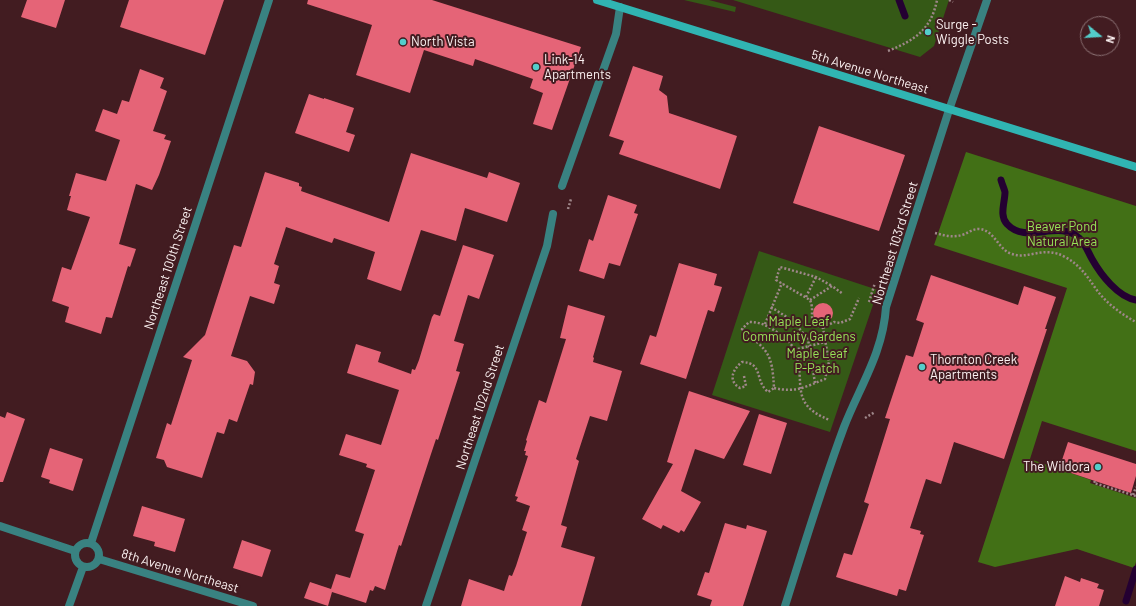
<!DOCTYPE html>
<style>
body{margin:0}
#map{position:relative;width:1136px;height:606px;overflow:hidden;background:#421c21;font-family:Barlow,sans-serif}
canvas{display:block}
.north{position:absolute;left:1080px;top:16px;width:40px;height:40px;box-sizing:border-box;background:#421c21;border:1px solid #8c7275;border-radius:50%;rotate:108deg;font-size:11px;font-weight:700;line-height:16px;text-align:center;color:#fcf2f2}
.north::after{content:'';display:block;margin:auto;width:14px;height:18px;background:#53cdcb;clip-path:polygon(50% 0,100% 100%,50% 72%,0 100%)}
</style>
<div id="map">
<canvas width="1136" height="606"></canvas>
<div class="north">N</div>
</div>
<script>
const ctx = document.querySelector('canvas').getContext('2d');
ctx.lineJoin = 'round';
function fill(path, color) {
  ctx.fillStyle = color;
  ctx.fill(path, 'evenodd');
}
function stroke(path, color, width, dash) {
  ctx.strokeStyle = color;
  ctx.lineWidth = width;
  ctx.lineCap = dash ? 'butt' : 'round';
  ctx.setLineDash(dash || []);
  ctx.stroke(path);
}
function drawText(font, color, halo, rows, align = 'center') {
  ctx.font = font + ' Barlow,sans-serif';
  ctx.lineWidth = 4;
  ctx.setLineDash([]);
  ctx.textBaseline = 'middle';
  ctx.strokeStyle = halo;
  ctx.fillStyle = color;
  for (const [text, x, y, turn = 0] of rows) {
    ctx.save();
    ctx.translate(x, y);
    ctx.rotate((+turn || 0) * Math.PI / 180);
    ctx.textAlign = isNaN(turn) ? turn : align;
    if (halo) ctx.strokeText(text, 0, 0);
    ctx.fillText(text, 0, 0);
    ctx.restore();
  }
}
const green = new Path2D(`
 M 684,0 L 709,0 L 736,7 L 735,12 Z
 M 733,0 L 949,0 L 934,46 L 920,57 Z
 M 759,251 L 878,290 L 830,432 L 712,395 Z`);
const forest = new Path2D(`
 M 966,152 L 1136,206 L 1136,451 L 1042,421 L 1030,459 L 1091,480 L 1090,483 L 1136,498 L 1136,562 L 1134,568 L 1077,549 L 995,567 L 978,562 L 1067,288 L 934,245 Z`);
const stream = new Path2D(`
 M 899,0 L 905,16
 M 1001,180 C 1002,184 1004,188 1005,192 C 1005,202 999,216 1007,224 C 1026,245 1059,219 1079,238 C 1085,243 1088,252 1092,259 C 1101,275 1118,297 1136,300
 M 1126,601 L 1136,569`);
const building = new Path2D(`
 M 27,0 L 65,0 L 56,28 L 21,17 Z
 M 129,0 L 224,0 L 205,55 L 120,27 Z
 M 308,0 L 432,0 L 581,47 L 552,130 L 533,124 L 543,93 L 530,88 L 533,79 L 475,59 L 473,66 L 424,50 L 410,93 L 356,75 L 372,25 L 307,4 Z
 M 633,66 L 663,76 L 659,90 L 667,96 L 669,113 L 737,136 L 720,189 L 619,154 L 624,141 L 609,136 Z
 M 140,69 L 164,78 L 160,88 L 167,91 L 153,131 L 166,135 L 164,139 L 171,141 L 159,175 L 152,190 L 136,184 L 119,244 L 136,249 L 130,267 L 128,266 L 112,318 L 106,317 L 101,334 L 65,322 L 69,307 L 52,301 L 62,267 L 71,270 L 90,217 L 67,210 L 71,196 L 69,196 L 76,173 L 106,181 L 120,140 L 95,131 L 103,109 L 117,114 L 122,100 L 129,102 Z
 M 309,94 L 324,99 L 324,98 L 354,108 L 346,132 L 355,135 L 349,152 L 295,133 Z
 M 819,126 L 905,155 L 879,231 L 793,203 Z
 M 411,153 L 487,178 L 489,172 L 520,183 L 507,222 L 465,208 L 456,241 L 421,230 L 401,291 L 367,279 L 375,252 L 334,238 L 332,243 L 286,227 L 274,264 L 279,266 L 274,283 L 280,285 L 274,304 L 250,296 L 231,356 L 247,361 L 255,372 L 253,385 L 250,384 L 237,422 L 229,419 L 224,434 L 217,432 L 202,478 L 167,467 L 164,460 L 156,458 L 167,423 L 171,425 L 192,360 L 183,357 L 205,335 L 234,245 L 241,247 L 265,172 L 299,183 L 299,186 L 302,187 L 301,191 L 389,222 Z
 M 608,195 L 637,205 L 634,213 L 638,214 L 620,266 L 609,263 L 604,279 L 579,271 L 589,239 L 593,241 Z
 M 463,245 L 494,255 L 479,299 L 468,295 L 454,341 L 464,344 L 456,371 L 460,372 L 438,440 L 436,439 L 431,454 L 401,546 L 399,545 L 385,590 L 375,586 L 373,591 L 370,590 L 366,603 L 332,592 L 328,606 L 304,598 L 310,582 L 331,589 L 336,574 L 350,578 L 364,534 L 355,531 L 375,470 L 366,467 L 367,464 L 339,455 L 346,434 L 381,445 L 399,390 L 347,373 L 356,344 L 381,352 L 378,362 L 411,374 L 412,369 L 415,370 L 419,360 L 432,317 L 434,314 L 440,316 Z
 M 679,263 L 717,274 L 714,285 L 722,287 L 714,312 L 708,310 L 686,379 L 640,364 L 650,335 L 656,337 Z
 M 931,275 L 1018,305 L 1024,286 L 1056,297 L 1045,329 L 1047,329 L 1004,459 L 954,442 L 941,484 L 926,479 L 910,528 L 921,531 L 920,534 L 924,535 L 906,591 L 899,589 L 897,596 L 836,577 L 844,553 L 852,555 L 869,504 L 864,502 L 890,419 L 885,418 L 906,355 L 913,357 L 924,323 L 916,320 Z
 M813 313a10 10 0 1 1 20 0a10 10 0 1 1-20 0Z
 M 568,305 L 605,316 L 593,357 L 594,358 L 593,362 L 622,371 L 607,421 L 590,416 L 576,459 L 579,461 L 561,525 L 567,527 L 561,547 L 595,557 L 581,606 L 461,606 L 469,579 L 504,591 L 509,575 L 512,576 L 516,566 L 527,532 L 522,530 L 530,506 L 516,501 L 518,497 L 515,496 L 528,456 L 525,455 L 526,451 L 524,451 L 527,441 L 526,440 L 539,400 L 546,403 L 566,339 L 560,338 Z
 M 689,391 L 750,411 L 724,459 L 695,449 L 681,491 L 701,502 L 684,532 L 681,530 L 679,533 L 663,525 L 661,529 L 642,519 L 673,464 L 667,462 Z
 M 7,412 L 25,419 L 3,482 L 0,482 L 0,416 L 5,418 Z
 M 759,414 L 787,423 L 771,474 L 743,465 Z
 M 1068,442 L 1136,464 L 1136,476 L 1131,493 L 1059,469 Z
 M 50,448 L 83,459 L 73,491 L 49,483 L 50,480 L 41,477 Z
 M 142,506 L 185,519 L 175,552 L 154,546 L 155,542 L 133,536 Z
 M 725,523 L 746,529 L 747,525 L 767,531 L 743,606 L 710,606 L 712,600 L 697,595 L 705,572 L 709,573 Z
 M 242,540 L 271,550 L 262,577 L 233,568 Z
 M 1065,576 L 1080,582 L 1081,578 L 1099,584 L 1097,588 L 1104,590 L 1099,606 L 1055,606 Z`);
const path = new Path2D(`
 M 949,0 L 953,2
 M 888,51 C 915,40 931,30 937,0
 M 568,209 L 571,199
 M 935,233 C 946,236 954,238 965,234 C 969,232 973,229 979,229 C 995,230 998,250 1012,254 C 1028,260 1044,245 1065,257 C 1080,265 1087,276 1096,289 C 1106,303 1121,314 1136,322
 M 806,297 L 816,277
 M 810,300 L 832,286 L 843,294
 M 869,302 L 875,283
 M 771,307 L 793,321 L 808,339 L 815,383
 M 765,324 L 782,283
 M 823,328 L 834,322 L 840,323 L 850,319 L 859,298
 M 794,350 L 825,342
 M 744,376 L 746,386 L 740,388 C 728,381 732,370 742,362 C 763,363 755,379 766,390 L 768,392 L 774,388 C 772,353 769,352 742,329 L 749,322 C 759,322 767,325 775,331 C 783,336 791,342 795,351 C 807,381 787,404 830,420
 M 774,388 C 796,393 805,387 825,379 L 829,362 L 823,328 C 805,320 816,314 810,300 L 776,280 L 780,267 L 816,277 L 832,286
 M 865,418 L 875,412
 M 1095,481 L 1094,483 L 1136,496
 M 1133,495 L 1136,487`);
const minor = new Path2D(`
 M 562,186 L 616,34 L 620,7
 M 0,526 L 75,551
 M75 555a12 12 0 1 1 24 0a12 12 0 1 1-24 0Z
 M 91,543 L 269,0
 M 99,559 L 253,606
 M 69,606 L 83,567
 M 426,606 L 547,246 L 553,214
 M 785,606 C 804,546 822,486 844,427 C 860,386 883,353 886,307 L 949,110`);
const tertiary = new Path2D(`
 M 949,110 L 987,0`);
const secondary = new Path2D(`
 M 597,0 L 1136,167`);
const markers = [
 [928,32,4,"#53cdcb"],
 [403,42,4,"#53cdcb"],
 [536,67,4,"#53cdcb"],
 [922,367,4,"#53cdcb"],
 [1098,467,4,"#53cdcb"]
];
const poiNames = [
 ["Surge -",936,25],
 ["Wiggle Posts",936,40],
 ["North Vista",411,42],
 ["Link-14",544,60],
 ["Apartments",544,75],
 ["Thornton Creek",930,360],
 ["Apartments",930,375],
 ["The Wildora",1090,467,"right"]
];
const streetNames = [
 ["5th Avenue Northeast",870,72,17],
 ["Northeast 103rd Street",895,243,-73],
 ["Northeast 100th Street",168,268,-72],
 ["Northeast 102nd Street",480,407,-72],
 ["8th Avenue Northeast",180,571,17]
];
const parkNames = [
 ["Beaver Pond",1062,227],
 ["Natural Area",1062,242],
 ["Maple Leaf",799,322],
 ["Community Gardens",799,337],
 ["Maple Leaf",817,354],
 ["P-Patch",817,369]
];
fill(green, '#355916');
fill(forest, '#427016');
stroke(stream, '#240032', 7);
fill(building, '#e56477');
stroke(path, '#9f878a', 2.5, [2, 2]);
stroke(minor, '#398281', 8);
stroke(tertiary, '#398281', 8);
stroke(secondary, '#30b4b2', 8);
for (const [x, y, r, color] of markers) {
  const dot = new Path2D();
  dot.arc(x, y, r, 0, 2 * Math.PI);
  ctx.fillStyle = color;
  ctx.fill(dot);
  stroke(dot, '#421c21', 1.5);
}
drawText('13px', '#fcf2f2', '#421c21', poiNames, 'left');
drawText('13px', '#fcf2f2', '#421c21', streetNames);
drawText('13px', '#97e558', '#421c21', parkNames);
</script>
